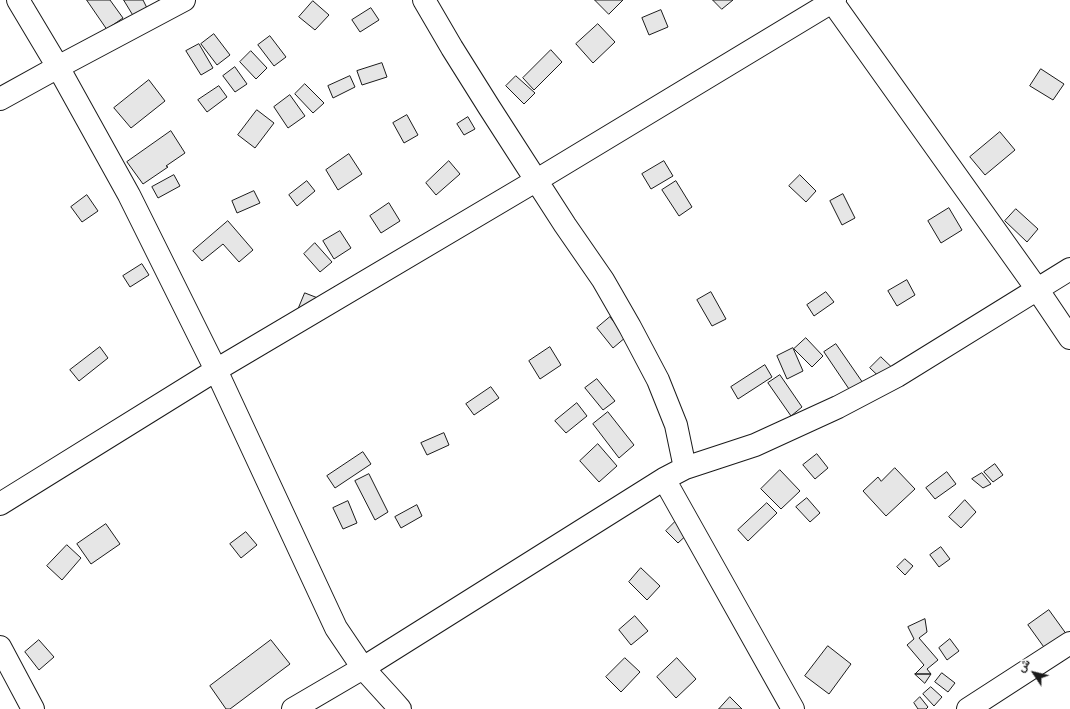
<!DOCTYPE html>
<meta charset="utf-8">
<style>
body{margin:0}
#map{position:relative;width:1070px;height:709px;overflow:hidden;background:#fff;font-family:"Sofia Sans Condensed",Vazirmatn,sans-serif}
canvas{display:block}
.north{position:absolute;left:1014px;top:653px;width:40px;height:40px;-webkit-text-stroke:3px #fff;paint-order:stroke;rotate:305deg;font-size:11px;font-weight:700;line-height:16px;text-align:center;color:#1a1a1a}
.north::after{content:'';display:block;margin:auto;width:14px;height:18px;background:#1a1a1a;clip-path:polygon(50% 0,100% 100%,50% 72%,0 100%)}
</style>
<div id="map">
<canvas width="1070" height="709"></canvas>
<div class="north">ش</div>
</div>
<script>
const ctx = document.querySelector('canvas').getContext('2d');
ctx.lineJoin = 'round';
function fill(path, color) {
  ctx.fillStyle = color;
  ctx.fill(path, 'evenodd');
}
function stroke(path, color, width, dash) {
  ctx.strokeStyle = color;
  ctx.lineWidth = width;
  ctx.lineCap = dash ? 'butt' : 'round';
  ctx.setLineDash(dash || []);
  ctx.stroke(path);
}
const building = new Path2D(`
 M 87,0 L 110,0 L 123,18 L 107,29 Z
 M 124,0 L 143,0 L 148,10 L 135,18 Z
 M 595,0 L 623,0 L 609,14 Z
 M 713,0 L 733,0 L 722,9 Z
 M 313,1 L 329,15 L 315,30 L 299,17 Z
 M 371,8 L 379,20 L 360,32 L 352,20 Z
 M 661,10 L 668,27 L 649,35 L 642,18 Z
 M 598,24 L 615,42 L 593,63 L 576,44 Z
 M 214,34 L 230,55 L 217,65 L 201,44 Z
 M 270,36 L 286,57 L 274,66 L 258,45 Z
 M 199,44 L 213,68 L 201,75 L 186,51 Z
 M 551,50 L 562,62 L 534,90 L 523,78 Z
 M 251,51 L 267,68 L 256,79 L 240,62 Z
 M 382,63 L 387,77 L 362,85 L 357,71 Z
 M 235,67 L 247,84 L 235,92 L 223,76 Z
 M 1041,69 L 1064,84 L 1053,100 L 1030,86 Z
 M 350,76 L 355,87 L 333,98 L 328,86 Z
 M 516,76 L 535,93 L 524,104 L 506,86 Z
 M 149,80 L 165,101 L 131,128 L 114,108 Z
 M 305,84 L 324,103 L 313,113 L 295,94 Z
 M 219,86 L 227,97 L 207,112 L 198,100 Z
 M 290,95 L 305,116 L 288,128 L 274,107 Z
 M 257,110 L 274,123 L 255,148 L 238,135 Z
 M 407,115 L 418,135 L 404,143 L 393,123 Z
 M 468,117 L 475,129 L 464,135 L 457,124 Z
 M 171,131 L 185,153 L 166,166 L 168,167 L 143,184 L 127,162 Z
 M 1000,132 L 1015,150 L 985,175 L 970,157 Z
 M 349,154 L 362,174 L 338,190 L 326,170 Z
 M 449,161 L 460,174 L 436,195 L 426,183 Z
 M 664,161 L 673,176 L 651,189 L 642,174 Z
 M 174,175 L 180,186 L 158,198 L 152,187 Z
 M 800,175 L 816,191 L 806,202 L 789,186 Z
 M 307,181 L 315,191 L 297,206 L 289,195 Z
 M 676,181 L 692,207 L 679,216 L 662,190 Z
 M 254,191 L 260,203 L 237,213 L 232,201 Z
 M 843,194 L 855,218 L 842,225 L 830,201 Z
 M 87,195 L 98,211 L 82,222 L 71,207 Z
 M 389,203 L 400,221 L 381,233 L 370,216 Z
 M 949,208 L 962,230 L 941,243 L 928,221 Z
 M 1016,209 L 1038,229 L 1027,242 L 1005,221 Z
 M 228,221 L 253,250 L 239,262 L 223,244 L 202,261 L 193,251 Z
 M 340,231 L 351,248 L 334,259 L 323,241 Z
 M 315,243 L 332,262 L 320,272 L 304,254 Z
 M 142,264 L 149,275 L 130,287 L 123,276 Z
 M 907,280 L 915,295 L 897,306 L 888,291 Z
 M 711,292 L 726,319 L 712,326 L 697,300 Z
 M 826,292 L 834,302 L 814,316 L 807,305 Z
 M 305,293 L 323,300 L 297,312 Z
 M 610,317 L 626,337 L 613,348 L 597,328 Z
 M 806,338 L 823,356 L 812,367 L 794,349 Z
 M 836,344 L 863,383 L 851,392 L 824,352 Z
 M 100,347 L 108,358 L 79,381 L 70,370 Z
 M 550,347 L 561,365 L 540,379 L 529,361 Z
 M 793,348 L 803,371 L 787,379 L 777,356 Z
 M 881,357 L 902,377 L 891,388 L 870,368 Z
 M 765,365 L 772,377 L 738,399 L 731,387 Z
 M 780,375 L 802,407 L 791,416 L 768,383 Z
 M 597,379 L 615,401 L 603,410 L 585,388 Z
 M 491,387 L 499,398 L 474,415 L 466,404 Z
 M 577,403 L 587,416 L 566,433 L 555,421 Z
 M 608,412 L 634,445 L 619,458 L 593,424 Z
 M 444,433 L 449,445 L 427,455 L 421,443 Z
 M 598,444 L 617,466 L 599,482 L 580,461 Z
 M 363,452 L 371,464 L 335,488 L 327,476 Z
 M 817,454 L 828,468 L 815,479 L 803,465 Z
 M 995,464 L 1003,475 L 993,482 L 984,472 Z
 M 895,468 L 915,489 L 886,516 L 863,491 L 878,477 L 881,481 Z
 M 780,470 L 800,491 L 781,509 L 761,489 Z
 M 947,472 L 956,484 L 935,499 L 926,488 Z
 M 982,473 L 991,484 L 983,488 L 972,479 Z
 M 369,474 L 388,512 L 375,520 L 355,481 Z
 M 807,498 L 820,513 L 810,522 L 796,507 Z
 M 965,500 L 976,512 L 961,528 L 949,517 Z
 M 348,501 L 357,523 L 343,529 L 333,508 Z
 M 767,503 L 777,513 L 748,541 L 738,530 Z
 M 417,505 L 422,516 L 401,528 L 395,517 Z
 M 679,518 L 691,531 L 678,543 L 666,531 Z
 M 106,524 L 120,544 L 91,564 L 77,544 Z
 M 246,532 L 257,545 L 241,558 L 230,544 Z
 M 67,545 L 81,558 L 62,580 L 47,566 Z
 M 941,547 L 950,559 L 939,567 L 930,555 Z
 M 905,559 L 913,566 L 905,575 L 897,567 Z
 M 641,568 L 660,586 L 647,600 L 629,582 Z
 M 1049,610 L 1067,635 L 1046,650 L 1028,625 Z
 M 635,616 L 648,631 L 631,645 L 619,630 Z
 M 925,619 L 927,632 L 919,638 L 938,660 L 927,669 L 931,674 L 915,674 L 924,665 L 907,645 L 914,639 L 908,627 Z
 M 950,639 L 959,651 L 947,660 L 939,648 Z
 M 39,640 L 54,657 L 39,670 L 25,652 Z
 M 271,640 L 290,664 L 230,709 L 226,709 L 210,686 Z
 M 828,646 L 851,664 L 829,694 L 805,676 Z
 M 625,658 L 640,672 L 621,692 L 606,677 Z
 M 677,658 L 696,679 L 676,698 L 657,677 Z
 M 942,673 L 955,683 L 948,692 L 935,682 Z
 M 915,674 L 931,674 L 925,683 Z
 M 931,687 L 942,697 L 934,706 L 923,694 Z
 M 730,697 L 742,709 L 719,709 Z
 M 920,697 L 928,707 L 926,709 L 918,709 L 914,703 Z`);
const minor = new Path2D(`
 M 18,0 L 58,67 L 129,195 L 216,370 L 336,628 L 363,668 L 393,701 L 400,709
 M 424,0 L 452,48 L 489,107 L 565,225 L 603,280 L 630,327 L 658,380 L 676,425 L 685,468
 M 831,0 L 1037,289 L 1070,338
 M 0,99 L 58,67 L 184,0
 M 664,479 L 793,709
 M 0,504 L 216,370 L 537,180 L 835,0
 M 0,647 L 33,709
 M 293,709 L 363,668 L 664,479 L 685,468 L 755,445 L 838,407 L 897,376 L 1070,269
 M 968,709 L 1070,643`);
fill(building, '#e6e6e6');
stroke(building, '#1a1a1a', 1);
stroke(minor, '#1a1a1a', 24);
stroke(minor, '#fff', 22);
</script>
